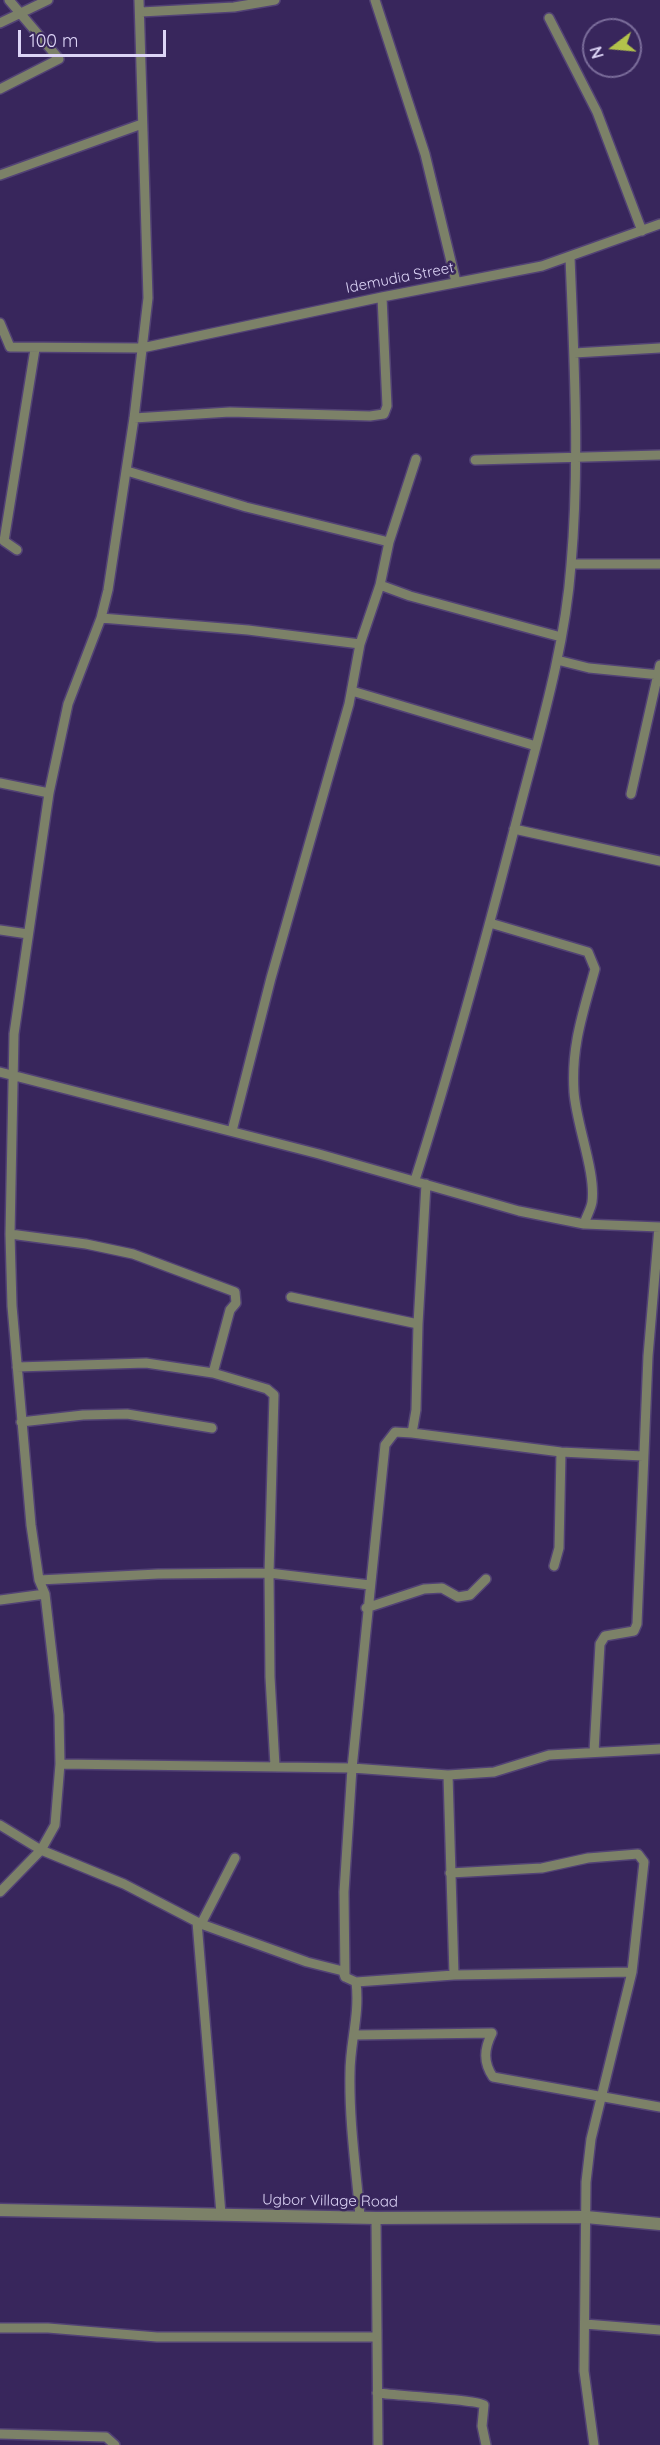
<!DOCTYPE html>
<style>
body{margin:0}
#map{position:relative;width:660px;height:2445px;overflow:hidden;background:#38265c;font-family:Quicksand,sans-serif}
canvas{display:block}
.north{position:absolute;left:582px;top:18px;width:60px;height:60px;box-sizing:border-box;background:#38265c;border:2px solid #7a6c9a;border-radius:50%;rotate:254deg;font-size:16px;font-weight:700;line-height:24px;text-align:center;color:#ddd5f7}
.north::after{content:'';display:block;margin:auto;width:21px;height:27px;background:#b3c24b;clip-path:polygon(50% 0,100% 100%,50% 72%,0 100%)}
.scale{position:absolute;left:18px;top:30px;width:148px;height:27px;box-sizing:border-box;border:3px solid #ddd5f7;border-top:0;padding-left:8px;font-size:18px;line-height:21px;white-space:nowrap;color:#ddd5f7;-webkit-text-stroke:4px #38265c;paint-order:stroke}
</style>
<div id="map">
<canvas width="660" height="2445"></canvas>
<div class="north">N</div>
<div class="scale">100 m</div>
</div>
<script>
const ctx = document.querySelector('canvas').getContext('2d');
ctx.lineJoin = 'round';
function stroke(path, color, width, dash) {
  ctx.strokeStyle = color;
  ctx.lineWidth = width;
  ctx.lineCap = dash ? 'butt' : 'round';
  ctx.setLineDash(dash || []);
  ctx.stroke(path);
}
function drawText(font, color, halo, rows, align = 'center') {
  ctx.font = font + ' Quicksand,sans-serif';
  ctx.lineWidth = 5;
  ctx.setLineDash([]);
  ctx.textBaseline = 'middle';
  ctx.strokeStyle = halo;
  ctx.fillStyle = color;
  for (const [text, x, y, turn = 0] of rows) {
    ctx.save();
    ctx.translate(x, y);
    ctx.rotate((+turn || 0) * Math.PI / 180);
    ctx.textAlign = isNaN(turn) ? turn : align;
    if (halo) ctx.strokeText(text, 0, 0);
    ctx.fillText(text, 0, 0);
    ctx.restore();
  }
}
const minor = new Path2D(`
 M 375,0 L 425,154 L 456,282
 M 141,12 L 234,7 L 275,0
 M 549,18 L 597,112 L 642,231
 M 0,23 L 48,0
 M 0,89 L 59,59 L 9,0
 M 0,175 L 142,124
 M 0,323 L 10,347 L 142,348 L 382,297 L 542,266 L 660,224
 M 574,353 L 660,348
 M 134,418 L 230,412 L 370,416 L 384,414 L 387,406 L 382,297
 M 475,460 L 660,455
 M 127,471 L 246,507 L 389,542
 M 17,550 L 4,541 L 35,349
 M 571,564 L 660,564
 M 380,585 L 389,542 L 416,459
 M 101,618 L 248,630 L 360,644 L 380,585 L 410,596 L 561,637
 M 557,660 L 589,668 L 660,675
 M 352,691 L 536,746
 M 0,783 L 49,793
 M 631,794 L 660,665
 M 514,829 L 660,861
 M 490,923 L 588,952 L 595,969 C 583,1013 571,1046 574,1092 C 576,1124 596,1172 592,1202 C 591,1209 586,1217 584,1224
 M 0,930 L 28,934
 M 0,1072 L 319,1154 L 519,1211 L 584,1224 L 660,1227
 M 232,1131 L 271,978 L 349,704 L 360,644
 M 415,1180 C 454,1058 487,935 519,811 C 540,730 565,648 571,565 C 580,463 574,359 570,257
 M 10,1234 L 86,1244 L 133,1254 L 235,1292 L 236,1303 L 230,1310 L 213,1373
 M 291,1297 L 418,1324
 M 17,1367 L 146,1363 L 213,1373 L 267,1389 L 274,1395 L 269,1573 L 270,1677 L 275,1766
 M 21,1422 L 83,1415 L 127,1414 L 212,1428
 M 412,1433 L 416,1410 L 418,1324 L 426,1184
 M 554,1566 L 559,1548 L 561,1452
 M 39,1580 L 158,1574 L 269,1573 L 370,1585
 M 0,1600 L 45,1594
 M 366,1608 L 424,1589 L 442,1588 L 458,1597 L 470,1595 L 486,1579
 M 594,1752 L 600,1644 L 605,1636 L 634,1631 L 637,1624 L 648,1356 L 659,1227
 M 60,1764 L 352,1768 L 448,1775 L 494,1772 L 549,1755 L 660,1749
 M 448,1775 L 454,1975
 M 0,1825 L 41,1850 L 124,1884 L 201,1924 L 307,1962 L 343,1971 L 345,1977 L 356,1982 C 360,2015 350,2042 350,2073 C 349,2121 356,2169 360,2216
 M 450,1873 L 542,1868 L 588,1858 L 638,1854 L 644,1862 L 632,1972 L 591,2139 L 586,2182 L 584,2371 L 594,2445
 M 0,1892 L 41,1850 L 55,1825 L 60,1764 L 59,1715 L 45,1594 L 39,1580 L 31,1525 L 12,1306 L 10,1234 L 14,1034 L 49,793 L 68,704 L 101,618 L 108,590 L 134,418 L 148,298 L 139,0
 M 197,1922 L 221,2214
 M 201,1924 L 235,1858
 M 345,1977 L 344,1892 L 352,1768 L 385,1445 L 395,1432 L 412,1433 L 561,1452 L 643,1456
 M 356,1982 L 454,1975 L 632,1972
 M 356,2035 L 492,2033 C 484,2049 483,2062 493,2077 L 660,2107
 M 376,2218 L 378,2445
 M 585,2324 L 660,2330
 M 0,2328 L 48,2328 L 157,2337 L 376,2337
 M 377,2393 C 393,2395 478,2400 484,2405 L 482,2426 L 486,2445
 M 0,2434 L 106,2437 L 115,2445`);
const tertiary = new Path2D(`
 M 0,2210 L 376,2218 L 586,2217 L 660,2224`);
const streetNames = [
 ["Idemudia Street",400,278,-11],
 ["Ugbor Village Road",330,2201,1]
];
stroke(minor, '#524275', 12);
stroke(tertiary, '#524275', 15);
stroke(minor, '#7c8168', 9);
stroke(tertiary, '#7c8168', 12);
drawText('15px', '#ddd5f7', '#38265c', streetNames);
</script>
